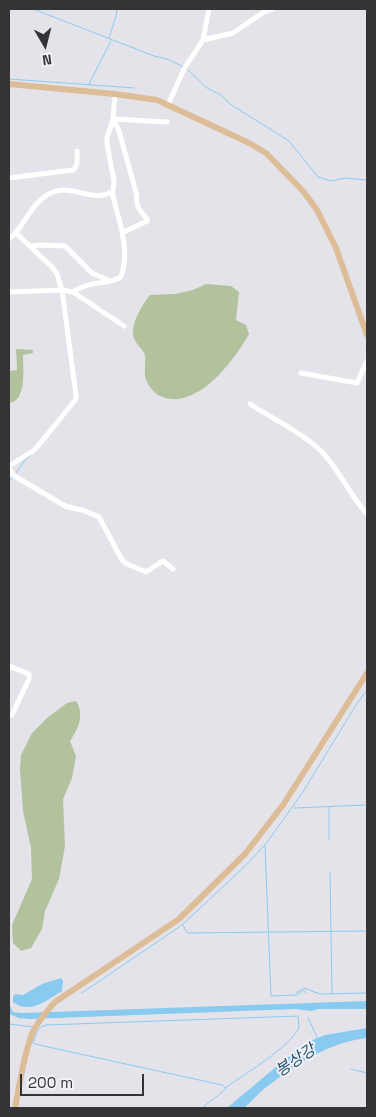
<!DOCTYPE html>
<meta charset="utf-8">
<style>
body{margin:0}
#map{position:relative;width:376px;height:1117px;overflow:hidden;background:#e4e3e9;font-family:"Space Grotesk",sans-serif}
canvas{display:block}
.frame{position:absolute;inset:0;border:10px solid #343436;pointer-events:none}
.north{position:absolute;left:20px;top:20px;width:50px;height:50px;-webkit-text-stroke:4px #f1f1f6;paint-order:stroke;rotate:172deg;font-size:14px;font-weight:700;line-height:20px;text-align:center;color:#343436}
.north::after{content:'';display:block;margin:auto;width:18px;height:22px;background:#343436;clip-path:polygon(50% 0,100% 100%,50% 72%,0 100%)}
.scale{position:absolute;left:20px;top:1074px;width:124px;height:22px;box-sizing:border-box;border:2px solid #343436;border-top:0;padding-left:6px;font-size:15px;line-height:18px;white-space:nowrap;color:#343436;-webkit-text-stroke:4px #f1f1f6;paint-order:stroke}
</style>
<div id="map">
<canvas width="376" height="1117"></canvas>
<div class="frame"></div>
<div class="north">N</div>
<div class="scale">200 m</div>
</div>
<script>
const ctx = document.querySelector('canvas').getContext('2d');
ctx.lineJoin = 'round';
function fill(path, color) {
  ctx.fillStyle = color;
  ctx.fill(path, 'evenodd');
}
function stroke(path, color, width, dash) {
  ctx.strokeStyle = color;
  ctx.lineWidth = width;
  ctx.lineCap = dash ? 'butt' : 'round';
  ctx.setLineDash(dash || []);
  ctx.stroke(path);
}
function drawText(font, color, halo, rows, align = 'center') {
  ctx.font = font + ' "Space Grotesk","Noto Sans KR",sans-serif';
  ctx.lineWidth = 4;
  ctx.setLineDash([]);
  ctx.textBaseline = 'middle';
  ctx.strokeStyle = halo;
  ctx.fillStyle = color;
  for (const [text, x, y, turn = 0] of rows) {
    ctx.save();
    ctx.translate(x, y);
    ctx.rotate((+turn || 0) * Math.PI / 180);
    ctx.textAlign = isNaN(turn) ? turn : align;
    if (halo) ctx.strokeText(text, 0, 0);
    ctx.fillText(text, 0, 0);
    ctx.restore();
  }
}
const green = new Path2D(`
 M 206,284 L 231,286 L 239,292 L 236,320 L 246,325 L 249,334 C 235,359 203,402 171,399 C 160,398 152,392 147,382 C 143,375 146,364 145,356 C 144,349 137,346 135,340 C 128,327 142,305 150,295 L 175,294 L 193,290 Z
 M 16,349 L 33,350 L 33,353 L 23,355 C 23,369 27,401 9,403 L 9,371 L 17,370 Z
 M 76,701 C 85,715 78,729 70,741 L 76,756 L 72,778 L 63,799 L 65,846 L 59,879 L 45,911 L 42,929 L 31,948 L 21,951 L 13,943 L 12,925 L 32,879 L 31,848 L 23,811 L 20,769 L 21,755 L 32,733 L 47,718 L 67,703 Z`);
const water = new Path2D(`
 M 61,978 L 63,981 L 62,991 C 47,1000 30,1015 13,1002 L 13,997 L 15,994 L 23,995 L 42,984 Z
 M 367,1001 L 367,1009 L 319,1009 L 311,1011 L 296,1009 L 30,1019 L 19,1018 L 9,1014 L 9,1004 L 13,1012 L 21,1013 Z
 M 367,1028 L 367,1038 C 328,1042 294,1066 264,1089 C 257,1095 251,1102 244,1108 L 227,1108 L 283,1061 L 310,1041 L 325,1035 Z`);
const stream = new Path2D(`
 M 33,9 L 154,56 L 167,59 L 184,67
 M 109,38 L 116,16 L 117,9
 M 187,69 L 207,88 L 221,95 L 230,104 L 289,141 L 318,177 L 331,181 L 345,178 L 367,180
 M 9,79 L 134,88
 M 89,84 L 111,41
 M 16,473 L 25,460 L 31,455
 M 9,481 L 14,476
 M 329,807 L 329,839
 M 294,808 L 367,805
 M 265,846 L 271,996 L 297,995 L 303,990 L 306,993
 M 330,873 L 332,994
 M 183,925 L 186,931 L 189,933 L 367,931
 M 82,993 L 182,925 L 242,869 L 265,845 L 301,795 L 356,705 L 367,690
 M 296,993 L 304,988 L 320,994 L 367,993
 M 308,1018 L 318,1039
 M 9,1024 L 33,1027
 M 351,1069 L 367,1073
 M 202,1108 C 211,1100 221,1095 228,1086 C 249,1071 287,1049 299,1028 L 298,1016 L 46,1025 C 37,1027 36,1035 33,1043 L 39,1045 L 222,1085 L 226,1088`);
const minor = new Path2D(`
 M 203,40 L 209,9
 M 168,105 L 184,69 L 203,40 L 233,33 L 264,12 L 273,9
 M 113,119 L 119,131 L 137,196 C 135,206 141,212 147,219 L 147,221 L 122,233
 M 113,119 L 167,122
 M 9,178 L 73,170 C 79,165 77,159 77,151
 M 9,239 C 26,225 31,201 53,192 C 73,184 94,204 113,191 L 114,181 L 107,144 L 107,138 L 113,119 L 115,94
 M 30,246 L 41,245 L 65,246 L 92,273 L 110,281
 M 9,292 L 62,290 L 73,292 L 124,326
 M 73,292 C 92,279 105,286 121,277 C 131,249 118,219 112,192
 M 301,373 L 357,383 L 367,361
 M 250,404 C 273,419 301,432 321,451 C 340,470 350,496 367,514
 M 9,466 L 33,451 L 38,446 L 76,399 L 76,395 L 62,290 L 57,274 L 52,267 L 16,233
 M 9,468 L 13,475 L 65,506 L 85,511 L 99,517 L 122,560 L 127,564 L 146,572 L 163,561 L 173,569
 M 9,666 L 29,674 L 29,679 L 12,715`);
const major = new Path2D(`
 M 9,84 L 115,94 L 157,100 L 247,142 L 266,153 L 303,191 L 317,210 L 336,248 L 367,335
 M 15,1108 C 20,1084 23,1057 32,1034 C 37,1022 47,1011 55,1002 L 179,919 L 245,854 L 283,805 L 367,673`);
const waterNames = [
 ["봉상강",296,1061,-34]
];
fill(green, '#b1c29d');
fill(water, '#89caf0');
stroke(stream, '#89caf0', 1);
stroke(minor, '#fff', 5);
stroke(major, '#ddbc98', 6);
drawText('italic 16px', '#22546e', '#f1f1f6', waterNames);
</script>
